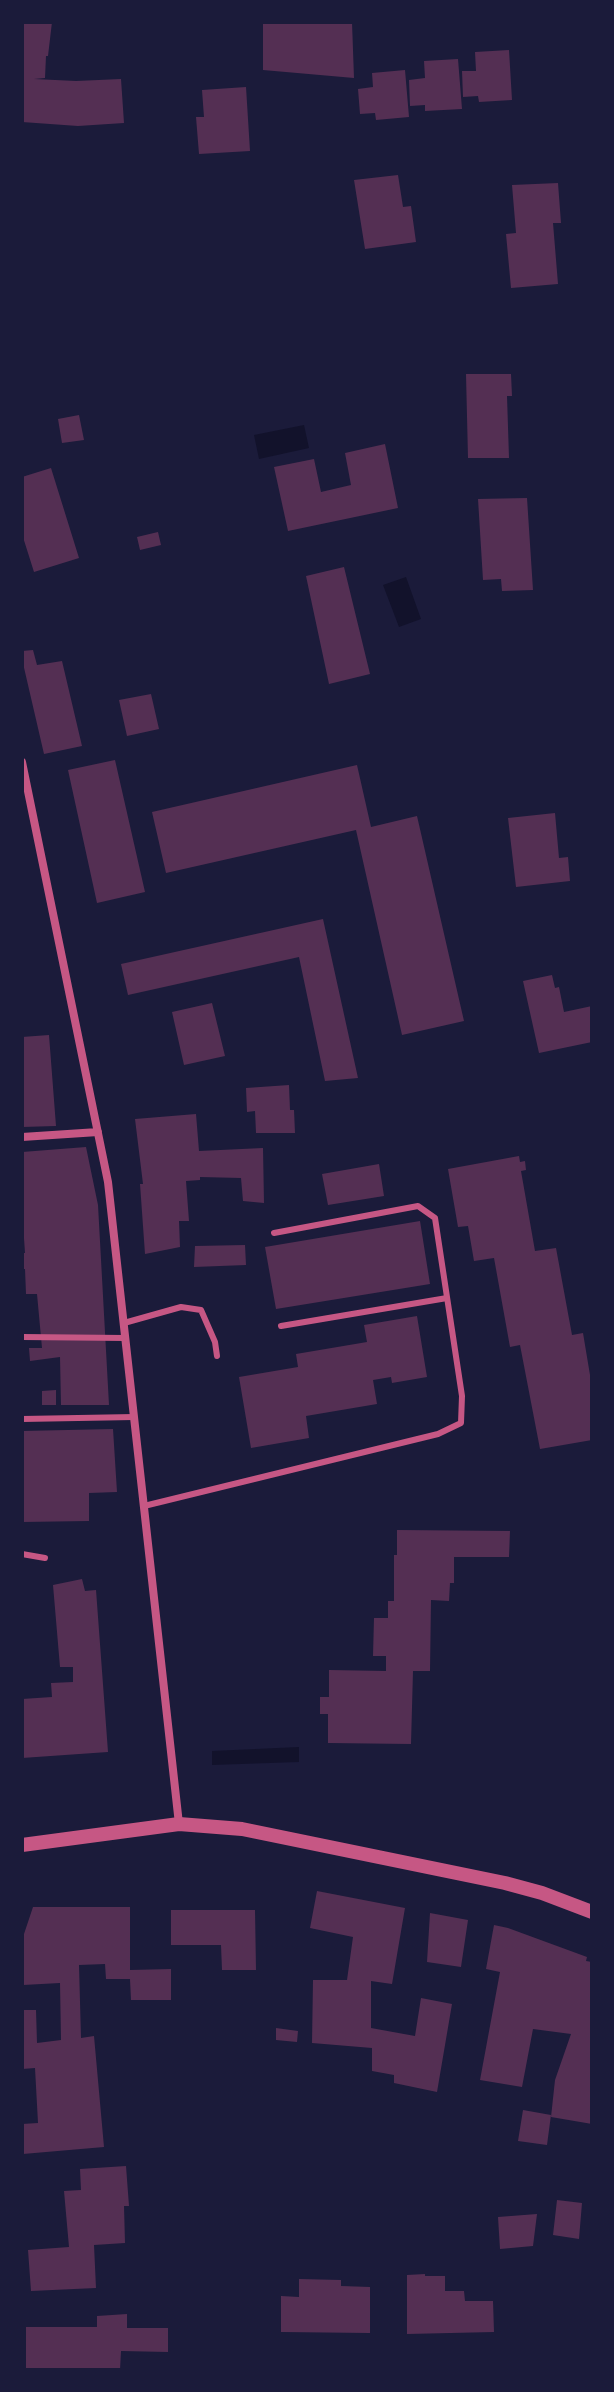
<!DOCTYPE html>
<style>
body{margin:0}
#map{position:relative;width:614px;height:2392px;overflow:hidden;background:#1b1b3a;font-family:Commissioner,sans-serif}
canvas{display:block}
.frame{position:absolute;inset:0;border:24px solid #1b1b3a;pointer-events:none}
</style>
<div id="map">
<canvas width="614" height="2392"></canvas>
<div class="frame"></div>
</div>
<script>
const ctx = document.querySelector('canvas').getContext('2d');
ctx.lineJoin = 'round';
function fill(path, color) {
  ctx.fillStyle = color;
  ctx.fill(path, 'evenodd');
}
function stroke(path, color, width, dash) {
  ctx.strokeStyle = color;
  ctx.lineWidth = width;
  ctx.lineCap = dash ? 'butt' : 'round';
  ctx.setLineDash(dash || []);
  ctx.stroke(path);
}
const water = new Path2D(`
 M 304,425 L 309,448 L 259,459 L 254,435 Z
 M 406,577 L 421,619 L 399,627 L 383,585 Z
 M 299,1747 L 299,1762 L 212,1765 L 212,1751 Z`);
const building = new Path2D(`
 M 22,22 L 52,22 L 48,56 L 46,56 L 45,78 L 34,79 L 76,81 L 121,79 L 124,123 L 78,126 L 22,122 Z
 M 263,22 L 352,22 L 354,78 L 263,70 Z
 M 509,50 L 512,100 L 479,102 L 478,96 L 463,97 L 462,71 L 476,71 L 475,52 Z
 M 458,59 L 462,109 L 425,111 L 425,105 L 410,106 L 409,80 L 425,78 L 424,61 Z
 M 405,70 L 409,117 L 376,120 L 375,113 L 360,114 L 358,89 L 373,87 L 372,73 Z
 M 246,87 L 250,151 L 199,154 L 196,117 L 204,117 L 202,90 Z
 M 398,175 L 403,207 L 411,206 L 416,242 L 365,249 L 354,180 Z
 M 558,183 L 561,223 L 553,223 L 558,284 L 511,288 L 506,234 L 516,233 L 512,185 Z
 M 466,374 L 511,374 L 512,396 L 507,396 L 509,458 L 468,458 Z
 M 79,415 L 84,440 L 62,443 L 58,419 Z
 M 385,444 L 398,508 L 288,531 L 274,467 L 314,459 L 321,492 L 351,485 L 345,453 Z
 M 51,468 L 79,558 L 34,572 L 22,534 L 22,477 Z
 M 527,498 L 533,590 L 502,591 L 501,579 L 483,580 L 478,499 Z
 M 158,532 L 161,545 L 140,550 L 137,537 Z
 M 344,567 L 370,674 L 329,684 L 306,576 Z
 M 33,650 L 37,665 L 62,661 L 82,746 L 44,754 L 22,659 L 22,651 Z
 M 151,694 L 159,729 L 127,736 L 119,700 Z
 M 115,760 L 145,892 L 97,903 L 68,770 Z
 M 357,765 L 371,827 L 417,816 L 464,1021 L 402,1035 L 356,830 L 166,873 L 152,812 Z
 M 555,813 L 559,858 L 568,857 L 570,881 L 516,887 L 508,818 Z
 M 323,919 L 358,1078 L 325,1081 L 299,957 L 128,995 L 121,964 Z
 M 552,975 L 555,988 L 559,987 L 564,1012 L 592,1006 L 592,1042 L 539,1053 L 523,981 Z
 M 212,1003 L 225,1056 L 184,1065 L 172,1012 Z
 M 49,1035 L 56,1126 L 22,1127 L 22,1037 Z
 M 289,1085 L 290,1110 L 294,1110 L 295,1133 L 256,1133 L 255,1111 L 247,1112 L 246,1088 Z
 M 196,1114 L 199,1151 L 263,1148 L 264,1203 L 243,1201 L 241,1178 L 200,1177 L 200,1180 L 186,1181 L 189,1221 L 179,1221 L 180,1247 L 145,1254 L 140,1184 L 143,1184 L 135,1119 Z
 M 86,1147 L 98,1205 L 109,1405 L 61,1405 L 60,1357 L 30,1361 L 29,1348 L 42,1348 L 37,1294 L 26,1294 L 25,1269 L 22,1269 L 22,1253 L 25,1253 L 22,1209 L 22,1152 Z
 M 519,1156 L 520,1162 L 525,1161 L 526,1170 L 521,1171 L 535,1251 L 556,1248 L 572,1335 L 583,1333 L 592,1387 L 592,1440 L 540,1449 L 520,1345 L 510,1347 L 494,1258 L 474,1261 L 468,1226 L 458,1227 L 448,1169 Z
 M 379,1164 L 384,1196 L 328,1205 L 322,1174 Z
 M 420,1221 L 430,1284 L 276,1309 L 265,1247 Z
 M 245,1245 L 246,1265 L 194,1267 L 195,1246 Z
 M 417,1316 L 427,1377 L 392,1383 L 391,1377 L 373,1380 L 377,1404 L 306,1416 L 309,1438 L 251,1448 L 239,1377 L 298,1367 L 296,1354 L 367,1342 L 364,1325 Z
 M 56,1390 L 56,1405 L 42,1405 L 42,1391 Z
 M 113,1429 L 117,1492 L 89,1493 L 89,1521 L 22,1522 L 22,1431 Z
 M 397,1530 L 510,1531 L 509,1557 L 454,1557 L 454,1583 L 450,1583 L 449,1601 L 431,1600 L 430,1671 L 413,1671 L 411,1744 L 328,1743 L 328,1714 L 320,1714 L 320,1697 L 329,1697 L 329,1670 L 386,1671 L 386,1656 L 373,1656 L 374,1618 L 388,1618 L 388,1601 L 394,1601 L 394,1555 L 397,1555 Z
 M 82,1579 L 85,1591 L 96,1590 L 108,1752 L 22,1758 L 22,1699 L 52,1697 L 51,1683 L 73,1682 L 73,1667 L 60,1667 L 53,1585 Z
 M 317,1891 L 405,1908 L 392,1984 L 371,1981 L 371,2028 L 415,2036 L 421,1998 L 452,2004 L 437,2092 L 394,2083 L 394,2075 L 372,2071 L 372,2048 L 312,2043 L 313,1980 L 347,1980 L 353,1937 L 310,1928 Z
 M 33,1907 L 130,1907 L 130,1970 L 171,1969 L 171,2000 L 131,2000 L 130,1979 L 106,1979 L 105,1964 L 79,1965 L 81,2038 L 94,2036 L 104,2147 L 23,2154 L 22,2124 L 38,2123 L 35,2068 L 22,2069 L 23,2010 L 36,2010 L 37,2043 L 61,2040 L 60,1983 L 23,1985 L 23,1937 Z
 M 171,1910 L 255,1910 L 256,1970 L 222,1970 L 221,1945 L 171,1945 Z
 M 430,1913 L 468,1920 L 461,1967 L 427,1962 Z
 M 494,1925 L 508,1928 L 587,1957 L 586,1961 L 592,1962 L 592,2124 L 551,2117 L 555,2080 L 571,2034 L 533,2029 L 522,2087 L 480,2080 L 500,1972 L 486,1969 Z
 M 276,2028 L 298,2031 L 297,2042 L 276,2040 Z
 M 523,2110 L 551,2115 L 547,2145 L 518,2141 Z
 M 126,2166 L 129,2206 L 124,2206 L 125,2243 L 94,2245 L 96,2288 L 31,2291 L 28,2250 L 69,2247 L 64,2191 L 81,2190 L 80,2169 Z
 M 557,2200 L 582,2203 L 579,2239 L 553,2235 Z
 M 537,2214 L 533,2246 L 500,2249 L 498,2217 Z
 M 425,2274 L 425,2276 L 445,2276 L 445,2291 L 464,2291 L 465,2301 L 493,2301 L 494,2332 L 407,2334 L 407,2275 Z
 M 299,2279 L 341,2280 L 341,2286 L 370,2287 L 370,2333 L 281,2332 L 281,2296 L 299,2297 Z
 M 127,2314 L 127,2328 L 168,2328 L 168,2352 L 121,2351 L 120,2370 L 26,2370 L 26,2327 L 97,2327 L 97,2316 Z`);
const service = new Path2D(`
 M 124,1323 L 181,1307 L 201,1310 L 215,1342 L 217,1356
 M 281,1326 L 447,1298
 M 22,1337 L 125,1338
 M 22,1419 L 134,1417
 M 144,1506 L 438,1434 L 461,1423 L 462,1396 L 435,1218 L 418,1206 L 274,1233
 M 22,1554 L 45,1558`);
const minor = new Path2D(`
 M 22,762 L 108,1182 L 179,1824
 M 22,1137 L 98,1132`);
const tertiary = new Path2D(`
 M 22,1845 L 179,1824 L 242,1829 L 505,1883 L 542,1893 L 592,1912`);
fill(water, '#12122b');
fill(building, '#542f53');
stroke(service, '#c65784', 6);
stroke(minor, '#c65784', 8);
stroke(tertiary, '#c65784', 14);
</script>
